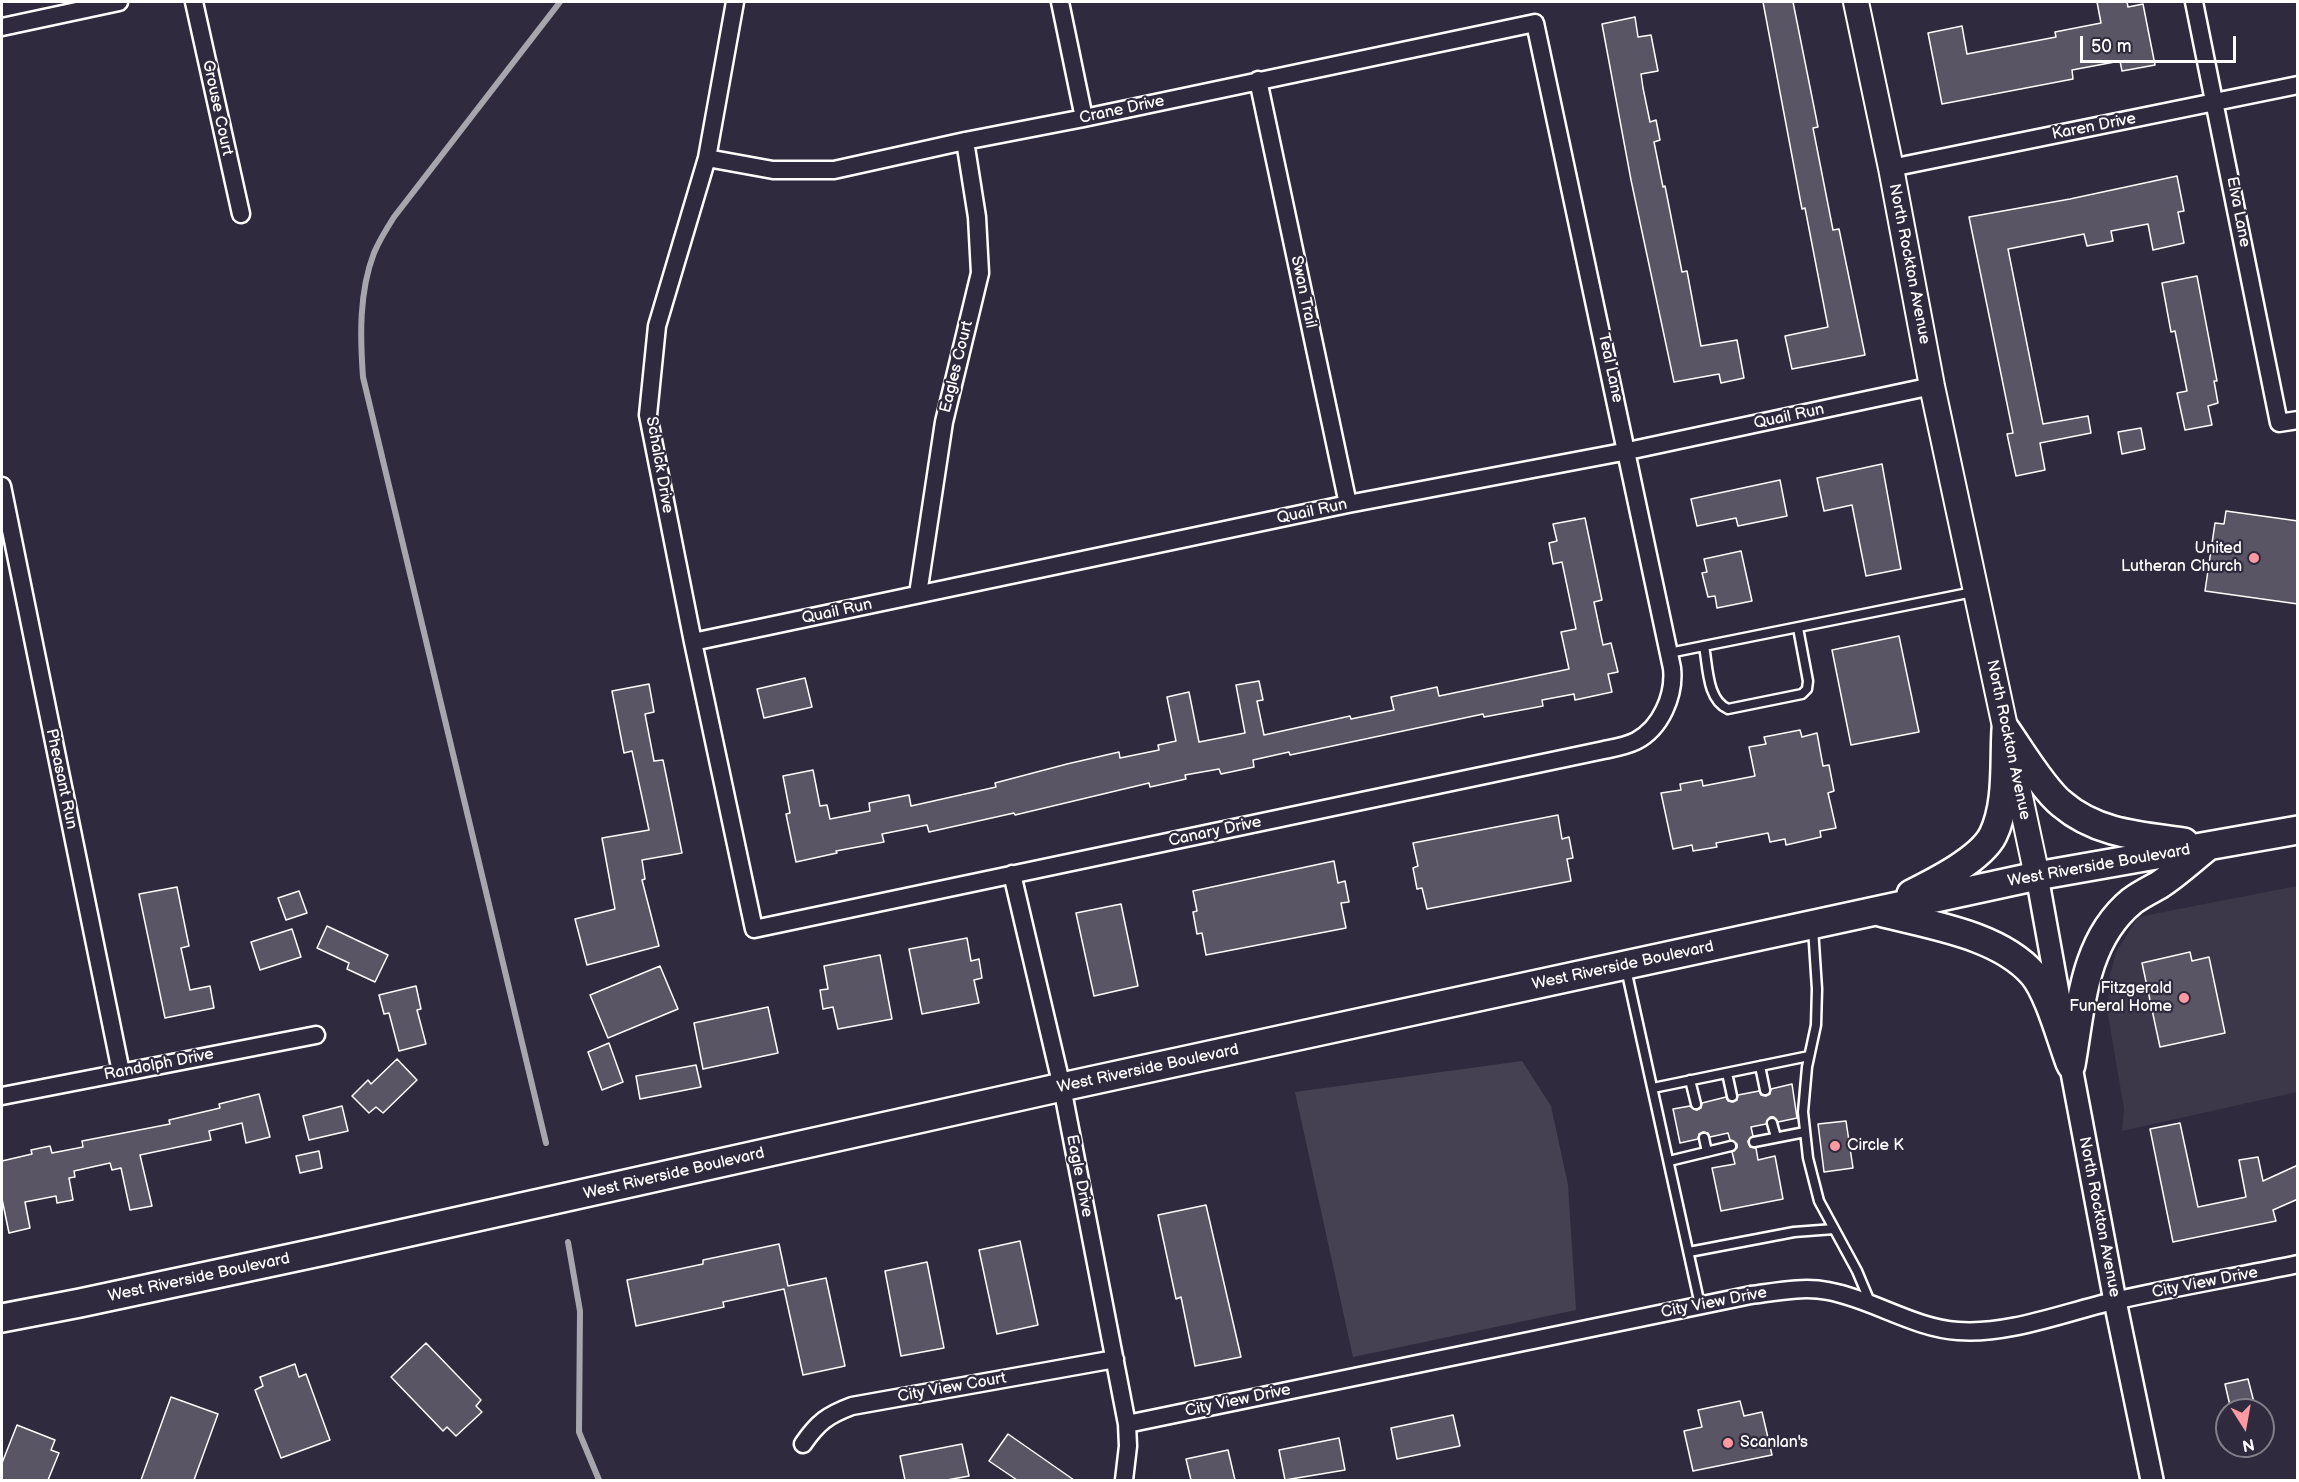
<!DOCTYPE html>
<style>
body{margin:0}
#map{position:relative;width:2299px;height:1482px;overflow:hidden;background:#2f2a3d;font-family:"Balsamiq Sans",sans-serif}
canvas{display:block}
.frame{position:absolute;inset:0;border:3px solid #fff;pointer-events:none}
.north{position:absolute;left:2215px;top:1398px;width:60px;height:60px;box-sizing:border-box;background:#2f2a3d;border:2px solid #827f8b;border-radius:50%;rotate:169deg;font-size:16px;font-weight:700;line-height:24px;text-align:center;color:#fff}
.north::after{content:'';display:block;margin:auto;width:21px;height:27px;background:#ff9aa2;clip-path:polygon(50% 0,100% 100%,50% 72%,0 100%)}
.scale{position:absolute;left:2080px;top:36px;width:156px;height:27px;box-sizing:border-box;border:3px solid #fff;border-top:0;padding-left:8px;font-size:18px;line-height:21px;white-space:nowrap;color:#fff;-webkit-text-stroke:4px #2f2a3d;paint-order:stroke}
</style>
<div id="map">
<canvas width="2299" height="1482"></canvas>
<div class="frame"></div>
<div class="north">N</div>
<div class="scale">50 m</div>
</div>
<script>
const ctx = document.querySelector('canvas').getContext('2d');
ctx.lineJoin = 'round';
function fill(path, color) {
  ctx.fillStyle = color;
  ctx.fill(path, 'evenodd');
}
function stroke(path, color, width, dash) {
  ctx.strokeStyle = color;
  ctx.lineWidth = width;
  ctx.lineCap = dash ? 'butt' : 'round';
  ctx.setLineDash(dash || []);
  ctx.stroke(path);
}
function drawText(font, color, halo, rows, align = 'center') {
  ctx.font = font + ' "Balsamiq Sans",sans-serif';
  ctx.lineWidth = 4.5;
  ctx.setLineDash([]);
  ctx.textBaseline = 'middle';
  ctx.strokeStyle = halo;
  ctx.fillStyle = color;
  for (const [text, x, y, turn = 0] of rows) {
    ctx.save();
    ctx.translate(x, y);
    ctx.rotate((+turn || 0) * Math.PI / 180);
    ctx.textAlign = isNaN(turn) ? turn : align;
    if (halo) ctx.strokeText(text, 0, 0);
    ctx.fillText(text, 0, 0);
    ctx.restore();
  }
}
const built = new Path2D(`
 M 2297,886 L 2297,1092 L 2122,1131 L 2124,1109 L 2108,1015 L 2109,979 L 2116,952 L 2138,917 Z`);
const green = new Path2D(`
 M 1522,1061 L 1551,1106 L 1568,1185 L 1576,1310 L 1353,1357 L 1295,1092 Z`);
const stream = new Path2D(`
 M 546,1143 L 363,377 C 360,336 359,292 374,253 C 379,241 387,228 394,217 L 560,2
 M 568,1242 L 580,1311 L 579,1432 L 599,1480`);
const building = new Path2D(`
 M 1763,2 L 1793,2 L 1818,127 L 1813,128 L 1833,230 L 1839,229 L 1865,355 L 1792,369 L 1785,336 L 1828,327 L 1805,208 L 1802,209 Z
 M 2097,2 L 2127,2 L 2128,7 L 2143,4 L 2155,65 L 2122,71 L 2120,61 L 2072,70 L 2073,79 L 1942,104 L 1928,33 L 1962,26 L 1967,54 L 2056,37 L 2055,32 L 2101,23 Z
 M 1635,17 L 1638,37 L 1651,35 L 1658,71 L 1641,74 L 1643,88 L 1650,122 L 1656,120 L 1660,140 L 1654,142 L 1663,187 L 1665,186 L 1682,272 L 1687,271 L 1701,346 L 1737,340 L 1744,378 L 1721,383 L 1719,374 L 1674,382 L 1631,180 L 1602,24 Z
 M 2177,176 L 2184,211 L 2178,212 L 2184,243 L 2153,250 L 2148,224 L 2111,231 L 2113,241 L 2087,246 L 2084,234 L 2008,249 L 2043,424 L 2088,416 L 2091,433 L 2040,443 L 2045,470 L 2016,476 L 2007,434 L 2013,433 L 1969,217 L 2070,199 Z
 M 2197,276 L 2217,381 L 2214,381 L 2218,403 L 2208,406 L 2212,425 L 2185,430 L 2177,393 L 2187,391 L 2175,331 L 2171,332 L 2162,283 Z
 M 2141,428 L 2145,449 L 2122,454 L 2118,432 Z
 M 1882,464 L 1901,569 L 1866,576 L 1852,505 L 1824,511 L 1817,478 Z
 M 1780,480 L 1787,516 L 1738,526 L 1736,518 L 1697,526 L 1691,499 Z
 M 2226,511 L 2298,521 L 2298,604 L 2205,591 L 2215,523 L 2224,524 Z
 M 1585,518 L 1602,600 L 1594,602 L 1603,645 L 1611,643 L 1618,672 L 1608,674 L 1612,692 L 1575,700 L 1574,694 L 1542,700 L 1543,706 L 1484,717 L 1483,714 L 1290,755 L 1289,752 L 1253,760 L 1254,767 L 1221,774 L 1219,769 L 1185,775 L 1186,779 L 1150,787 L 1149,783 L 1015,815 L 1014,813 L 929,832 L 927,825 L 882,834 L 884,842 L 836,851 L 837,853 L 796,862 L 786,814 L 790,813 L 783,776 L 813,770 L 820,806 L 827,805 L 830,819 L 870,811 L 869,803 L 909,795 L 911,806 L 996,787 L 995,783 L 1067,764 L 1119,752 L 1120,758 L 1159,750 L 1158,745 L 1176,741 L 1167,697 L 1189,692 L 1199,742 L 1245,733 L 1236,685 L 1259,681 L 1263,700 L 1257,701 L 1264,735 L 1350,716 L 1351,719 L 1394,710 L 1391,697 L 1437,687 L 1439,696 L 1569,669 L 1561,632 L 1576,629 L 1562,562 L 1553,564 L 1549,543 L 1557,541 L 1553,524 Z
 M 1741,551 L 1752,601 L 1717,608 L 1715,596 L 1708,597 L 1702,573 L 1707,572 L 1704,559 Z
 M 1899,636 L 1919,732 L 1851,745 L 1832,650 Z
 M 805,678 L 812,707 L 764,718 L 757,689 Z
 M 649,684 L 654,712 L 645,714 L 654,761 L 663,760 L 682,853 L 642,860 L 645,879 L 642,880 L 659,946 L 587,965 L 575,919 L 615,909 L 602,838 L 649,830 L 632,751 L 624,753 L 612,691 Z
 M 1800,730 L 1802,737 L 1817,733 L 1823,766 L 1829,765 L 1834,791 L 1828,793 L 1836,828 L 1820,831 L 1821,837 L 1786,845 L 1785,839 L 1770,842 L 1768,833 L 1716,843 L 1717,847 L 1693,851 L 1692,845 L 1673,849 L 1661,793 L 1681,790 L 1680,784 L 1702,780 L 1703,786 L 1755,776 L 1749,747 L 1766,744 L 1764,737 Z
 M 1558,815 L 1562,839 L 1569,837 L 1573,858 L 1567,859 L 1571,881 L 1427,909 L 1422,888 L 1417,889 L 1413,868 L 1418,866 L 1413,843 Z
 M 1334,861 L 1338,883 L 1345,881 L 1349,902 L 1341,903 L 1346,928 L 1206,955 L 1202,933 L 1197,934 L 1193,912 L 1197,911 L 1193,891 Z
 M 177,887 L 189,946 L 181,948 L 190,990 L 210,986 L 214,1008 L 165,1018 L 139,894 Z
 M 299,891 L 307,913 L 286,920 L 278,898 Z
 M 1121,904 L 1138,986 L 1094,996 L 1076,913 Z
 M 327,926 L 388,955 L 375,982 L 347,969 L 349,963 L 317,948 Z
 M 292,929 L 301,957 L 260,970 L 251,942 Z
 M 967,938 L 971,961 L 979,959 L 982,978 L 974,980 L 979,1003 L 922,1014 L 909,949 Z
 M 2190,952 L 2192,961 L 2209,957 L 2225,1033 L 2160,1047 L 2142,963 Z
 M 880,955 L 892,1019 L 838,1029 L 833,1007 L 823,1009 L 820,990 L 828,989 L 824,966 Z
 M 660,966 L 678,1009 L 608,1038 L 590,995 Z
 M 416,986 L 421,1009 L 417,1010 L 426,1044 L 399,1051 L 389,1013 L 384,1014 L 379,995 Z
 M 768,1007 L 778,1053 L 703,1069 L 694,1023 Z
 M 609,1043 L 623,1082 L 602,1090 L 588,1052 Z
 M 397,1059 L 417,1080 L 383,1113 L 376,1107 L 369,1113 L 352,1096 L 368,1080 L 371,1084 Z
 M 696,1065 L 701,1087 L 640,1099 L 636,1076 Z
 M 1792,1084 L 1797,1118 L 1778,1122 L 1774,1117 L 1770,1117 L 1766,1124 L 1751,1127 L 1753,1136 L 1748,1141 L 1750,1147 L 1756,1148 L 1758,1160 L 1775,1156 L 1783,1199 L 1721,1211 L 1712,1168 L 1735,1164 L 1732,1152 L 1737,1148 L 1737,1144 L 1730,1140 L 1728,1133 L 1710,1137 L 1708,1133 L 1703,1132 L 1699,1134 L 1698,1139 L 1680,1143 L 1673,1109 L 1690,1106 L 1697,1110 L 1701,1108 L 1702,1103 L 1726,1097 L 1728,1101 L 1733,1102 L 1737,1100 L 1738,1095 L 1759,1091 L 1761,1095 L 1766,1096 L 1770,1094 L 1771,1089 Z
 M 259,1094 L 270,1137 L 246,1143 L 242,1123 L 209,1131 L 211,1140 L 140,1155 L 152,1206 L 130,1210 L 121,1168 L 112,1170 L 110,1163 L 74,1171 L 75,1177 L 69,1178 L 73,1200 L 57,1203 L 56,1196 L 25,1202 L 30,1228 L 9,1233 L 2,1199 L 2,1161 L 32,1154 L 31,1150 L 50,1146 L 52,1153 L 83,1147 L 82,1141 L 170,1124 L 169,1120 L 220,1108 L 219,1104 Z
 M 342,1106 L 348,1131 L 309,1140 L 303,1116 Z
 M 1846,1121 L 1853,1168 L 1824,1172 L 1818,1124 Z
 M 2180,1123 L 2198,1207 L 2246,1197 L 2239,1160 L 2258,1157 L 2263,1181 L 2298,1165 L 2298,1199 L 2273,1210 L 2276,1221 L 2173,1242 L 2150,1129 Z
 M 319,1151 L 322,1168 L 300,1173 L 296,1156 Z
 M 1206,1205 L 1241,1357 L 1195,1366 L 1181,1297 L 1176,1299 L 1158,1215 Z
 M 1020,1241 L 1038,1325 L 997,1334 L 979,1250 Z
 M 779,1244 L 788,1286 L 826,1278 L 845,1366 L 803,1375 L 784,1289 L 723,1302 L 724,1307 L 636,1326 L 627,1280 L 703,1264 L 703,1260 Z
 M 927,1262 L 944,1348 L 901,1356 L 885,1271 Z
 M 426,1343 L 481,1400 L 476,1406 L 482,1412 L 456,1436 L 447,1427 L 443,1431 L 391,1377 Z
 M 295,1364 L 299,1377 L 306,1374 L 330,1440 L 281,1458 L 255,1390 L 263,1386 L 260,1377 Z
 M 2248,1379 L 2256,1410 L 2231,1410 L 2225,1384 Z
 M 171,1397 L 218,1414 L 194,1480 L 141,1480 Z
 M 1740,1401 L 1744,1416 L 1762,1412 L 1772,1455 L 1693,1471 L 1684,1431 L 1702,1427 L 1698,1410 Z
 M 1453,1415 L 1460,1446 L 1397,1459 L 1391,1428 Z
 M 17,1425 L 55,1440 L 51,1450 L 59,1453 L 48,1480 L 2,1480 L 2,1463 Z
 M 1008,1434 L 1074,1480 L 1017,1480 L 989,1461 Z
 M 1339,1438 L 1345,1470 L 1285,1480 L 1279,1450 Z
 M 962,1444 L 969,1476 L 947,1480 L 905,1480 L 900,1456 Z
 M 1228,1450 L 1235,1480 L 1191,1480 L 1186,1459 Z`);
const service = new Path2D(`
 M 1704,646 C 1708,667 1707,700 1728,709 L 1802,694 L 1807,689 L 1808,681 L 1798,628
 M 1669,653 L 1973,592
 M 1813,928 L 1817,989 L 1816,1025 L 1807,1067 L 1803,1112 L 1808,1158 L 1819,1201 L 1857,1271 L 1870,1302
 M 1626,969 L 1700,1305
 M 1760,1066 L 1765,1090
 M 1727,1073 L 1732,1096
 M 1690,1080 L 1696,1104
 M 1653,1088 L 1809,1056
 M 1772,1123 L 1776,1137
 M 1704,1138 L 1707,1152
 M 1754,1142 L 1805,1132
 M 1669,1161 L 1731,1146
 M 1689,1252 L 1794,1232 L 1834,1229`);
const minor = new Path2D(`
 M 194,2 L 241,214
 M 1060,2 L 1084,118
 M 2194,2 L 2279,423 L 2298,420
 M 2,27 L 119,2
 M 1258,80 L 1348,504
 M 707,158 L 773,170 L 834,170 L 965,141 L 1084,118 L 1535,23 L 1672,668 C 1675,695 1661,728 1636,741 C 1626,746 1614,748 1604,750 L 754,929 L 693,642 L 648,415 L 657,326 L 707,158 L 735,2
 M 1891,168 L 2298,85
 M 2,486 L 121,1072
 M 918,594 L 944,422 L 980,273 L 977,217 L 965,141
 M 693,642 L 1348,504 L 1628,451 L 1932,386
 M 1012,874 L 1062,1087 L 1127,1424 L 1128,1446 L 1124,1480
 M 2,1096 L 316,1035
 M 1127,1424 L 1751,1295 C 1775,1292 1803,1286 1828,1291 C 1872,1299 1913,1328 1958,1331 C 2009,1335 2065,1312 2114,1301 C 2175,1287 2236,1277 2298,1264
 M 803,1444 C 818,1422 828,1415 852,1406 L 1115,1359`);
const tertiary = new Path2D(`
 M 2037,876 L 2062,1015
 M 2068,1051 L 2115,1301 L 2152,1480`);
const secondary = new Path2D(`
 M 1856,2 L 1891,168 L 1932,386 L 2037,876`);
const primary = new Path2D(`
 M 2006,730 C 2020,750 2044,790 2062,804 C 2097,834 2141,836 2184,842
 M 1911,894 C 1935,882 1981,859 1993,835 C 2008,804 2004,764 2006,730
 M 1880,912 C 1928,925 1998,934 2033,974 C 2049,993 2061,1039 2070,1063
 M 2071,1065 C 2081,1008 2083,941 2132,901 C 2140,895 2150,890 2159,885 C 2176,874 2191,860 2206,848
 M 2,1318 L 80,1303 L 324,1251 L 1062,1087 L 2037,876 L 2298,830`);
const markers = [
 [2254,558,6,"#ff9aa2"],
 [2184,998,6,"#ff9aa2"],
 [1835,1146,6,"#ff9aa2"],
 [1728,1443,6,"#ff9aa2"]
];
const streetNames = [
 ["Grouse Court",217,108,78],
 ["Crane Drive",1122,110,-12],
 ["Karen Drive",2094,127,-11],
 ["Elva Lane",2238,212,79],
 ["North Rockton Avenue",1909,264,79],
 ["Swan Trail",1303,292,78],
 ["Eagles Court",957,367,-76],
 ["Teal Lane",1610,368,78],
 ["Quail Run",1789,417,-12],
 ["Schalck Drive",659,465,80],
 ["Quail Run",1312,512,-12],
 ["Quail Run",837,612,-12],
 ["North Rockton Avenue",2008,740,78],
 ["Pheasant Run",61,779,78],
 ["Canary Drive",1215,832,-12],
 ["West Riverside Boulevard",2099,866,-10],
 ["West Riverside Boulevard",1623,966,-12],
 ["Randolph Drive",159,1065,-11],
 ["West Riverside Boulevard",1148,1069,-12],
 ["West Riverside Boulevard",674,1174,-13],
 ["Eagle Drive",1079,1176,79],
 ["North Rockton Avenue",2099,1217,79],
 ["West Riverside Boulevard",199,1278,-12],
 ["City View Drive",2205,1283,-11],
 ["City View Drive",1714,1303,-11],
 ["City View Court",952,1388,-10],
 ["City View Drive",1238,1401,-12]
];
const poiNames = [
 ["United",2242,549],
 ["Lutheran Church",2242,567],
 ["Fitzgerald",2172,989],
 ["Funeral Home",2172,1007],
 ["Circle K",1847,1146,"left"],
 ["Scanlan's",1740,1443,"left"]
];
fill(built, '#3c3749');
fill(green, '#464152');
stroke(stream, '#a7a6ad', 6);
fill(building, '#595564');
stroke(building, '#fff', 1.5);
stroke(service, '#fff', 13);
stroke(minor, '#fff', 21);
stroke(tertiary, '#fff', 26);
stroke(secondary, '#fff', 28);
stroke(primary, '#fff', 32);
stroke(service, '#2f2a3d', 8);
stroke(minor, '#2f2a3d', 16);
stroke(tertiary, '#2f2a3d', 21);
stroke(secondary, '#2f2a3d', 24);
stroke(primary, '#2f2a3d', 27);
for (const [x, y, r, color] of markers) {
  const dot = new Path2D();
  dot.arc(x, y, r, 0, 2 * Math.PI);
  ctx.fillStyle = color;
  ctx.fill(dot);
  stroke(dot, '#2f2a3d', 2);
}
drawText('16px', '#fff', '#2f2a3d', streetNames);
drawText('16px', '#fff', '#2f2a3d', poiNames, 'right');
</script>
